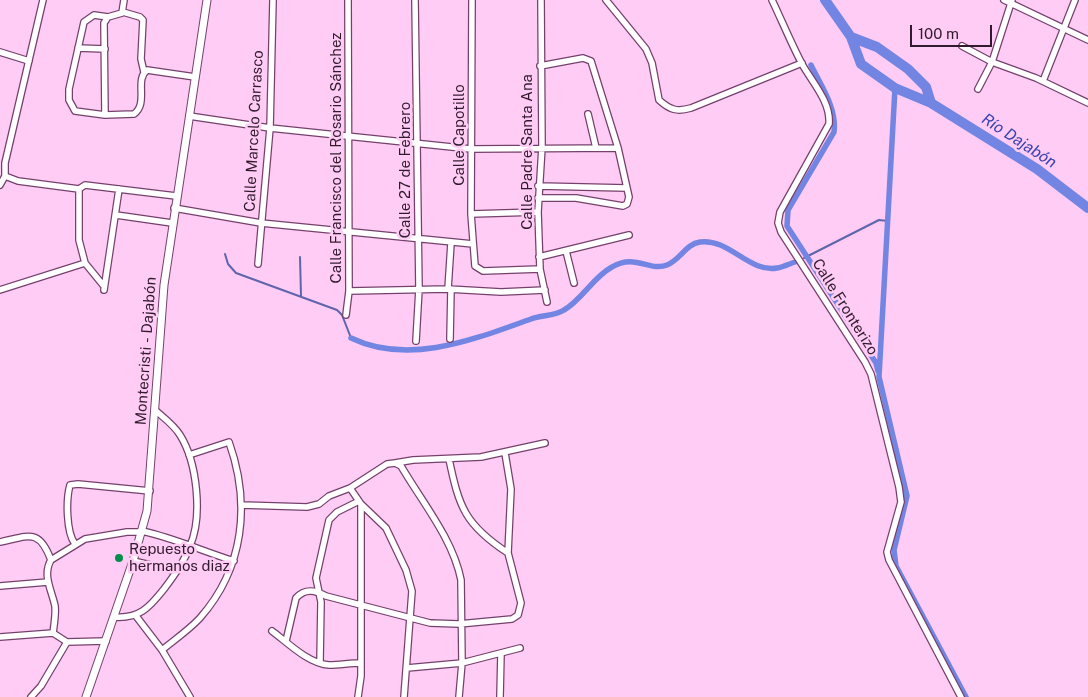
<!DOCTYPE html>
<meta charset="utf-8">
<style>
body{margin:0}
#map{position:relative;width:1088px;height:697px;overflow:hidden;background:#feccf4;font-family:"Public Sans",sans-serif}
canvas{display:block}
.scale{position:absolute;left:910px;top:25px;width:82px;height:22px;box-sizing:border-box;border:2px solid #311a2d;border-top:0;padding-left:6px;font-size:15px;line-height:18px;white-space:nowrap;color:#311a2d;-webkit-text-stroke:4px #feccf4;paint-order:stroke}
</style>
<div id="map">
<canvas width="1088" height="697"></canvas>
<div class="scale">100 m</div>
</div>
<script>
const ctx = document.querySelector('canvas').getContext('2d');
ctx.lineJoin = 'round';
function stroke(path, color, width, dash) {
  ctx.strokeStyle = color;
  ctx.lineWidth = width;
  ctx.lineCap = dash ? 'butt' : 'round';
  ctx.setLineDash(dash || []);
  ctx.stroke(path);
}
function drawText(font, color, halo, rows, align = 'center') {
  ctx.font = font + ' "Public Sans",sans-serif';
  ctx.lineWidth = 5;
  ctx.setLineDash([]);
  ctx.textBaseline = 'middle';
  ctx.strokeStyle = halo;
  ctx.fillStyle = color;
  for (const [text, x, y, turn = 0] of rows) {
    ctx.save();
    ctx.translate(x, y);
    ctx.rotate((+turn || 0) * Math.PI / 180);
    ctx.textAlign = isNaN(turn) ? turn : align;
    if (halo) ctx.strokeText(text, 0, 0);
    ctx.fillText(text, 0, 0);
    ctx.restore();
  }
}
const stream = new Path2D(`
 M 225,254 L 228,264 L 236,273 L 337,310 L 342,315 L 351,338
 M 300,257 L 301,296
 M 804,258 L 879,220 L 888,221`);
const canal = new Path2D(`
 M 811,65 C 821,86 837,108 834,132 L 788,210 L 787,226 L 876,363 L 878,371
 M 895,88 L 879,377 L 907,496 L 894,550 L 896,566 L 966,697
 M 351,338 C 409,366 475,339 531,319 C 541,315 555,316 564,310 C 582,300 593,277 612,267 C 635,253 650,272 667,265 C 680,260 686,244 700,242 C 729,238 749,273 777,268 C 783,267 789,264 795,262`);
const river = new Path2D(`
 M 825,0 L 851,37 L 861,64 L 895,88 L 931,103 L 1037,169 L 1088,208
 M 851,37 L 877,47 L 908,69 L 926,87 L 931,103`);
const minor = new Path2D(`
 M 415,0 L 419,289 L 416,341
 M 472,0 L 471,214 L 475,266 L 483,271 L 540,269
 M 541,0 L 542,147 L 538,212 L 540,269 L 547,302
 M 606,0 L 646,49 L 652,63 L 659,100 C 670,110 677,112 691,108 L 802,63
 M 772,0 C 782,21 791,43 802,64 C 812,82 831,102 829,124 L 780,212 L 778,223 L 781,232 L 865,362 L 871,374 L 899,487 L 901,502 L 887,552 L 889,560 L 961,697
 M 1004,0 L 1088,40
 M 123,12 L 140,17 L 143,20 L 141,59 L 144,72
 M 108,17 L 94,15 L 84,22 L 69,89 L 69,100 L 75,111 L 105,115 L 134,114 C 149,103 134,80 147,70 L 195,77
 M 962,46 L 992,62 L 1012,0
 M 78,48 L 105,49
 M 0,52 L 29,61
 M 1043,81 L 1075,0
 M 978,89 L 992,62 L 1036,78 L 1088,103
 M 588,114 L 596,148
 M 105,115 L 104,23 L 108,17 L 122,13 L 124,0
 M 189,116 L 270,128 L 471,149 L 618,148
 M 5,176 L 18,181 L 79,189 L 85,185 L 176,196
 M 0,185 L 5,176 L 5,163 L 43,0
 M 538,186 L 627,188
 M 79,189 L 79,240 L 85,263 L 103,285
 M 538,198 L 576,198 L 623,206 L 627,204 L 629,197 L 618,148 L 591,61 L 583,58 L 540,66
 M 174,208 L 261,223 L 473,244
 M 471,214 L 538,212
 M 116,215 L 172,223
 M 566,251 L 574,283
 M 539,257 L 629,235
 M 258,264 L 270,128 L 273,0
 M 448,289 L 451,243
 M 0,290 L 85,263
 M 104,290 L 119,189
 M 349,291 L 448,289 L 501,292 L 545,290
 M 346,315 L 349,291 L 348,0
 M 450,339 L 451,289
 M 449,459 C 459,507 465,525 508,553
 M 395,463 L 413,460 L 481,457 L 545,443
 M 350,488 L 361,504 L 361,676 L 358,697
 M 361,504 L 386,528 L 406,570 L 412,591 L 404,697
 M 241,505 L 307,507 L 319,504 L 329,496 L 350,488 L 387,464 L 395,463 L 401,466 C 422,502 453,539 461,580 L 462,663 L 459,697
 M 142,531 C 174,538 202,551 234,561
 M 0,542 C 29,536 39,528 51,560
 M 75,544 C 66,532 66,499 70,485 L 78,484 L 150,491
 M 133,561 L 177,571
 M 0,586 L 48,582
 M 136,616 L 162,650 L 190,697
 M 114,617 C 139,619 149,608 164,589 C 174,576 184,562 190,546 C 203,516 197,462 180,435 C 174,425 164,418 155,410
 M 272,631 C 288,643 309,664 329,665 C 340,665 350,663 361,663
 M 0,637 L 53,633
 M 286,641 L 296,598 C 305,588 315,590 326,596 L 430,623 L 459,624 L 512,619 L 518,615 L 521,603 L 508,553 L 511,489 L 505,453
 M 67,642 L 106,641
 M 162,650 C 174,640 189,630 200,618 C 244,568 251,504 229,442 L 189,455
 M 320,662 L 321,602 L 316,578 L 329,520 L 337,512 L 359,501
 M 407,668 L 462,663 L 520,648
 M 31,697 L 41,686 L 67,642 L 53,633 C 54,625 56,614 55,606 C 52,591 42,575 51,560 L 85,539 L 127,532 L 142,532
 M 500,697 L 501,653`);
const major = new Path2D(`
 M 86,697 L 133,561 L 147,511 L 164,285 L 207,0`);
const markers = [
 [119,558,5,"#018e4d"]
];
const streetNames = [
 ["Calle Marcelo Carrasco",254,131,-87],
 ["Calle Capotillo",459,135,-90],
 ["Calle Padre Santa Ana",527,152,-90],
 ["Calle Francisco del Rosario Sánchez",336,158,-90],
 ["Calle 27 de Febrero",405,170,-90],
 ["Calle Fronterizo",845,307,58],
 ["Montecristi - Dajabón",146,351,-86]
];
const poiNames = [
 ["Repuesto",129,549],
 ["hermanos diaz",129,566]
];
const waterNames = [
 ["Río Dajabón",1019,141,33]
];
stroke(stream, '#5f65ac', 2);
stroke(canal, '#7385e2', 5.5);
stroke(river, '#7385e2', 10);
stroke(minor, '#75416c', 8);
stroke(major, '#75416c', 9);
stroke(minor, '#fff', 5.5);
stroke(major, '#fff', 7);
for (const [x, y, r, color] of markers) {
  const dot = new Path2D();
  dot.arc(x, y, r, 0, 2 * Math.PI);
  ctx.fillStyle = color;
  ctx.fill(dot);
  stroke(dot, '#feccf4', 2);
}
drawText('15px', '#311a2d', '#feccf4', streetNames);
drawText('15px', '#311a2d', '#feccf4', poiNames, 'left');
drawText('italic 16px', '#3a43b0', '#feccf4', waterNames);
</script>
